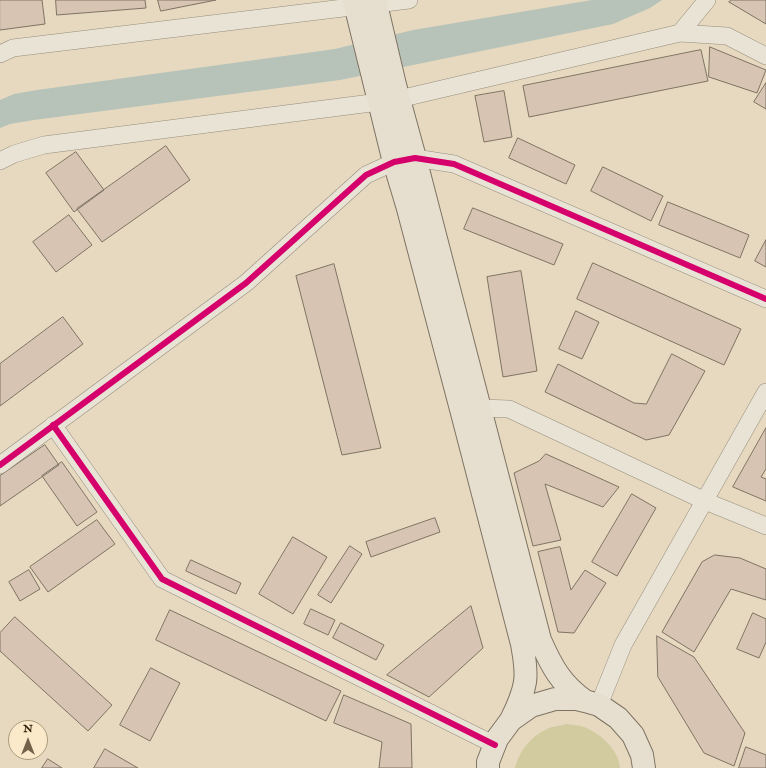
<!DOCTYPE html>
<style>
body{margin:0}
#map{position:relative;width:766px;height:768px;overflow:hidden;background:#e6d9bf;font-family:"IM FELL English",serif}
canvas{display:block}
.north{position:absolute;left:8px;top:720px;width:40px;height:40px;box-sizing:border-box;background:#faeaca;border:1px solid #ac9a7d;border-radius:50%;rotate:0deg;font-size:11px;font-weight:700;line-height:16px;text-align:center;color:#36210a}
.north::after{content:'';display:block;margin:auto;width:14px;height:18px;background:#746149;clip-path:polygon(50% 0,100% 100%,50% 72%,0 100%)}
</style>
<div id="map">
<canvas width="766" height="768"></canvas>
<div class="north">N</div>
</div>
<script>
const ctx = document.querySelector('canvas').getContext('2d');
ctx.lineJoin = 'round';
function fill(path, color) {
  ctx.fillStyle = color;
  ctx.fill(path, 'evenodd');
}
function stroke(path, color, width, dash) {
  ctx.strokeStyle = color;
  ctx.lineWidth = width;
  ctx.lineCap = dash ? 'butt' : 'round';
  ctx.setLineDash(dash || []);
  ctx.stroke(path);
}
const green = new Path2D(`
 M 566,724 C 572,725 579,725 584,727 C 600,733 619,750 620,768 L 515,768 C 519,751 531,736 547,729 C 552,726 560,726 566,724 Z`);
const water = new Path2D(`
 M 592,0 L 662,0 L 650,8 L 613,24 L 340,80 L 34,120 L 10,124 L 0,128 L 0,100 L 14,94 L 37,90 L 335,49 L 413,30 Z`);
const building = new Path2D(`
 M 0,0 L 42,0 L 45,24 L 0,30 Z
 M 56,0 L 145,0 L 146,8 L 57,15 Z
 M 158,0 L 216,0 L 161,11 Z
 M 732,0 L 766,0 L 766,24 L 729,2 Z
 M 710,47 L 766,70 L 757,93 L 709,77 Z
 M 701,50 L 708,81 L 529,117 L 523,86 Z
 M 766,83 L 766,109 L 754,102 Z
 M 504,91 L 512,137 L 484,142 L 475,96 Z
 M 518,138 L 575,165 L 566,184 L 509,158 Z
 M 166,146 L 190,180 L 102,242 L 77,209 Z
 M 76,152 L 104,190 L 74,212 L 46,173 Z
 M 603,167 L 663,196 L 651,221 L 591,191 Z
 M 668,202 L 749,235 L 740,258 L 659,225 Z
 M 473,208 L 563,244 L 554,265 L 464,229 Z
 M 69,215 L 92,245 L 56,272 L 33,242 Z
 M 766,240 L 766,267 L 755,261 Z
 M 593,263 L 741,329 L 724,365 L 577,299 Z
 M 334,264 L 381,448 L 342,455 L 296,276 Z
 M 521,271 L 537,371 L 503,377 L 487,277 Z
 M 576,311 L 599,322 L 582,359 L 559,349 Z
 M 63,317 L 83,344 L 0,406 L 0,364 Z
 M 672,354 L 705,371 L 669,435 L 646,440 L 545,392 L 558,364 L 634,403 L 646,404 Z
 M 766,428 L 766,469 L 761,477 L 766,479 L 766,501 L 733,487 Z
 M 45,445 L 59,465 L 0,506 L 0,476 Z
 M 546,454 L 619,487 L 603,507 L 545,484 L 561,540 L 533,546 L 514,473 L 539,461 Z
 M 62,462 L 97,512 L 77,526 L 42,476 Z
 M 632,494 L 656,508 L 617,576 L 592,562 Z
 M 435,518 L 440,532 L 371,557 L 366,542 Z
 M 97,520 L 115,544 L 48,592 L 30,567 Z
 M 293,537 L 327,557 L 293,614 L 259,594 Z
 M 350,546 L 362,554 L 331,603 L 318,595 Z
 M 560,547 L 571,590 L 585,570 L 606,583 L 574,633 L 558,632 L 538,552 Z
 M 715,555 L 740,558 L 766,569 L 766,600 L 731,589 L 694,652 L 662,632 L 702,562 Z
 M 191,560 L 241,583 L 236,594 L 186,571 Z
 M 29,570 L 40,589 L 20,601 L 9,582 Z
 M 471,606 L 483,648 L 429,697 L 387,675 Z
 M 311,609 L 335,620 L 328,635 L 304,624 Z
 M 170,610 L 341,691 L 326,721 L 156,640 Z
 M 753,613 L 766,619 L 766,642 L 759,658 L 737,649 Z
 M 15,617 L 112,705 L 88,731 L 0,651 L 0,633 Z
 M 341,623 L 384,645 L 376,660 L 333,638 Z
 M 657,636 L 694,657 L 745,733 L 734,766 L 704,753 L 658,677 Z
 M 151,668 L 180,683 L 150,741 L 120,725 Z
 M 344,695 L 411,724 L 412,768 L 379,768 L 382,742 L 334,723 Z
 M 746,747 L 766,755 L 766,768 L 739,768 Z
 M 105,749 L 138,768 L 94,768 Z
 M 48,759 L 62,768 L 42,768 Z`);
const minor = new Path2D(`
 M 680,33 L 707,0
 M 0,54 L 13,48 L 409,0
 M 0,161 L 14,154 L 44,145 L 379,102 L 399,99 L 680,33 L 727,36 L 766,56
 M 468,412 L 480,408 L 509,409 L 705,501 L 766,526
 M 53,425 L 162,579 L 495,745
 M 0,465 L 246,283 L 366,175 L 394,162 L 415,158 L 454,164 L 766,299
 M 599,705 L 623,645 L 766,392`);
const highway = new Path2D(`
 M 354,0 L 394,162 L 407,205 L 462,413 L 522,644 C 524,656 527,670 525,682 C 523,695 517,708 511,720
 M 375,0 L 395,85 L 415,158 L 540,640 C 552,667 561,684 585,701
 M 488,768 L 488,762 L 497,739 L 511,720 L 531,706 L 555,699 L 577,699 L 585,701 L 599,705 L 618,718 L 633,735 L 642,755 L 644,768`);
const cycleway = new Path2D(`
 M 53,425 L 162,579 L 495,745
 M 0,465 L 246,283 L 366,175 L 394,162 L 415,158 L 454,164 L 766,299`);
fill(green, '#d3cba0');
fill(water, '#b7c3b9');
fill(building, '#d7c4b3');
stroke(building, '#7e7363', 1);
stroke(minor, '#968d7b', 18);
stroke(highway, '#7e7363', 24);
stroke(minor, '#e9e3d6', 17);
stroke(highway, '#e6decf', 22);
stroke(cycleway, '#d6006c', 6);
</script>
